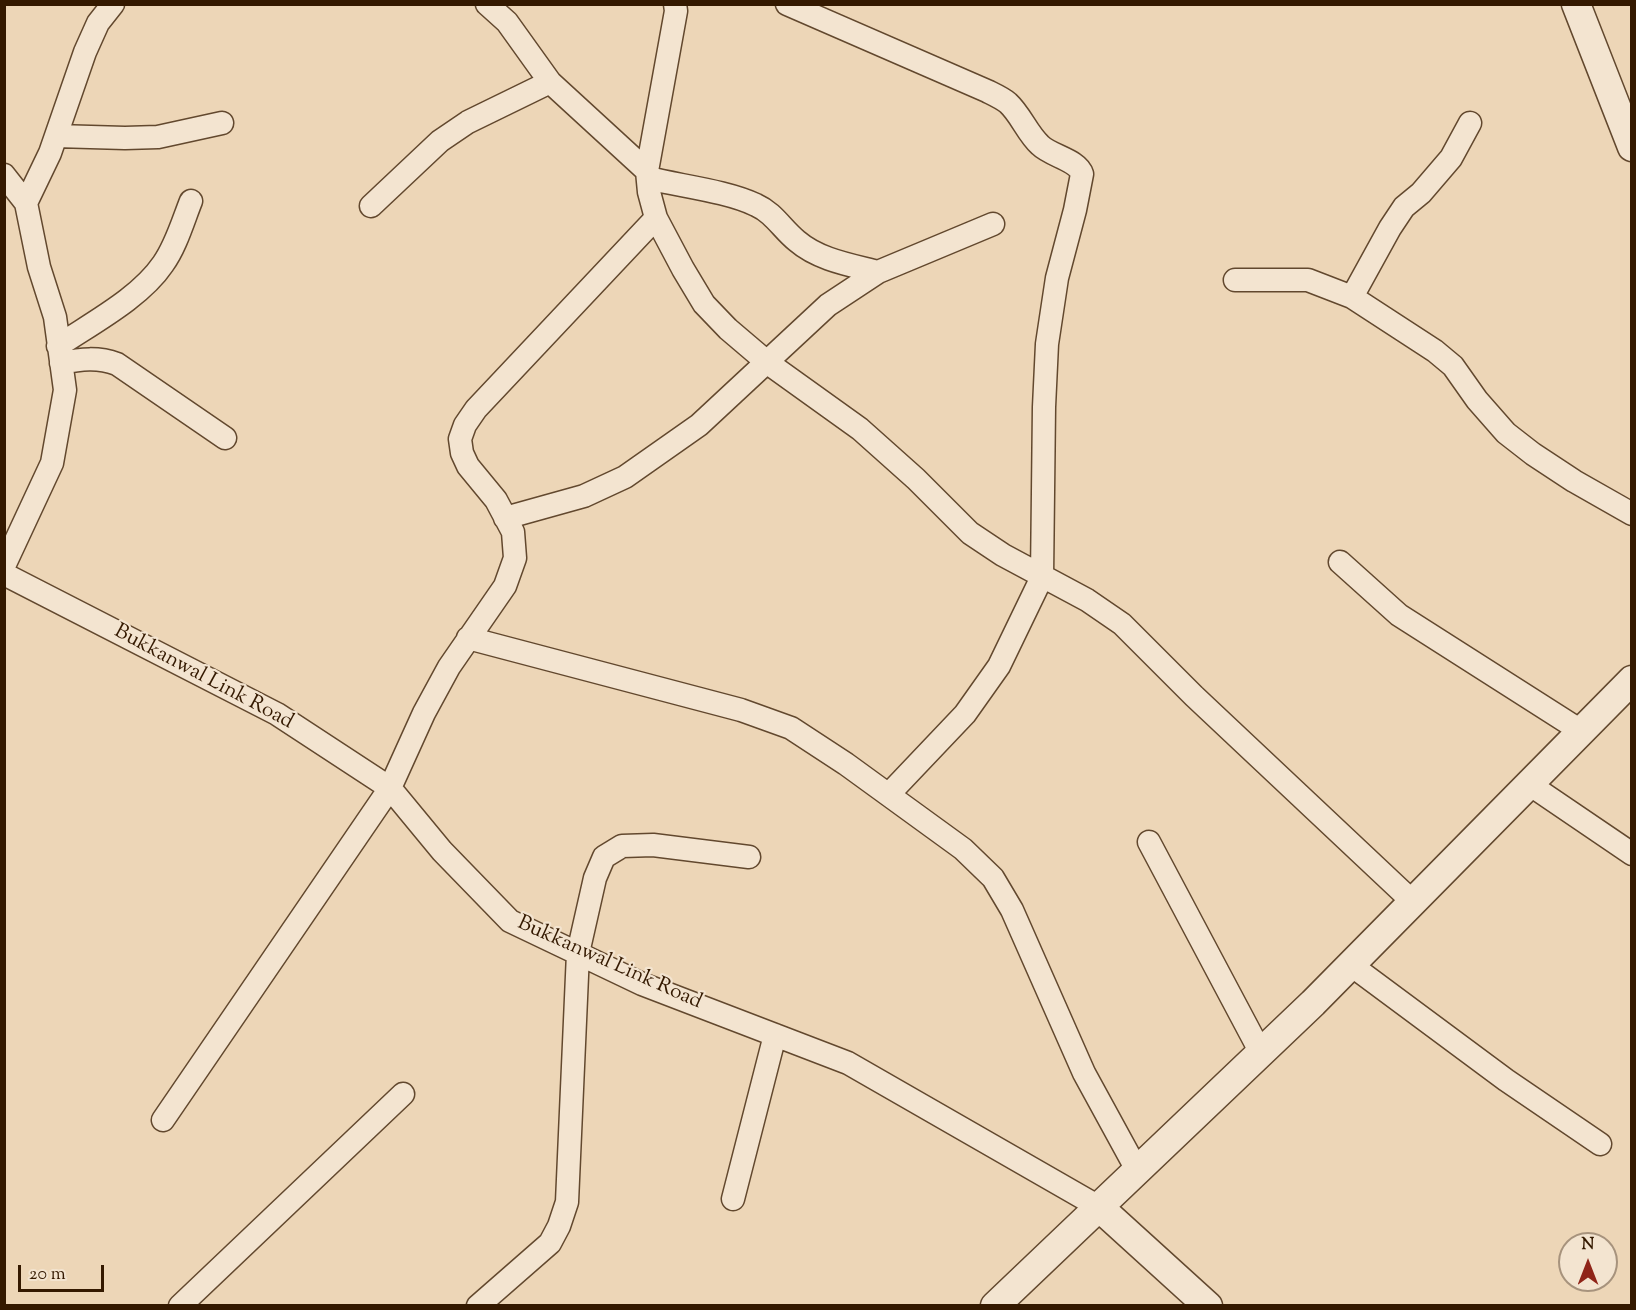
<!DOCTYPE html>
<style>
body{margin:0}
#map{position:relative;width:1636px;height:1310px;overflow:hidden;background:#edd6b7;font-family:"Sorts Mill Goudy",serif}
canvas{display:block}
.frame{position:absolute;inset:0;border:6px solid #341900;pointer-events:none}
.north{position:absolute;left:1558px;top:1232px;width:60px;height:60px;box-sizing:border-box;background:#f3e4d0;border:2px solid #a7937d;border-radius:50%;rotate:0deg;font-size:16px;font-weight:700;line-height:24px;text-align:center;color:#341900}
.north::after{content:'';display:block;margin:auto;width:21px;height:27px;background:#8f2418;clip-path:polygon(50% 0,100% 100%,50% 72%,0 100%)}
.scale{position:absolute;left:18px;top:1265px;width:86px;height:27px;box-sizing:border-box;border:3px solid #341900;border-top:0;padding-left:8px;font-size:18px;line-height:21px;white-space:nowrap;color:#341900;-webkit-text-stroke:4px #f3e4d0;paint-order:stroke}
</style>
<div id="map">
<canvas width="1636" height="1310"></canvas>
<div class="frame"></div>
<div class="north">N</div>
<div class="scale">20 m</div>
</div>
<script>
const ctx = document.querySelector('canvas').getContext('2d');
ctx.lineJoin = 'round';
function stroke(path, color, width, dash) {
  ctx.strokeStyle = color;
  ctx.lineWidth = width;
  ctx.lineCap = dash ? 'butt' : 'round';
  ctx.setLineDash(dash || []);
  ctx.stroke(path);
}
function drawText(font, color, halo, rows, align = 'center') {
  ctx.font = font + ' "Sorts Mill Goudy",serif';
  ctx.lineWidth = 4.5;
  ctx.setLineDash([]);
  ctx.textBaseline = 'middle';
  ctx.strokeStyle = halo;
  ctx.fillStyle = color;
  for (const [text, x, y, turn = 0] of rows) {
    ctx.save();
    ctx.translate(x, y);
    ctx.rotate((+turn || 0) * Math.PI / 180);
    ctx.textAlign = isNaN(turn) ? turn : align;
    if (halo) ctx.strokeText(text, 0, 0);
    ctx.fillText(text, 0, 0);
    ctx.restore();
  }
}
const minor = new Path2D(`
 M 487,4 L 507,22 L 550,82 L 647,171
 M 675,4 L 676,11 L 647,171 L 649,192 L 656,218 L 683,269 L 704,304 L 728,329 L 768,363 L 860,429 L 916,479 L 970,533 L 1003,555 L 1087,600 L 1122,624 L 1194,696 L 1413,902
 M 787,4 L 987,91 C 993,94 1002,98 1008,103 C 1021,115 1027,133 1040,145 C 1051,156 1078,160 1082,174 L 1075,210 L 1057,278 L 1047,344 L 1044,407 L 1042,577 L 999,666 L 965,714 L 889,794
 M 56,136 L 125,138 L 158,137 L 222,123
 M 4,175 L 26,203 L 39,267 L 55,317 L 65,390 L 52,463 L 4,566
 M 648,178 C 680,186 727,191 756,205 C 774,213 782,229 797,241 C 819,260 851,265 878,272
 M 26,203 L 50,153 L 85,52 L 98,23 L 113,4
 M 371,206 L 440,141 L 468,122 L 550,82
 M 1235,280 L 1308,280 L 1352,297 L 1435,351 L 1453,366 L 1477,400 L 1506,433 L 1533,454 L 1574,481 L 1632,514
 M 1352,297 L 1390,228 L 1404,207 L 1421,193 L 1451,158 L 1470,123
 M 58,346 C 92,323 140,298 163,264 C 176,246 183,221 191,201
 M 61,363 C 81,359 98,357 117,364 L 225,438
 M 505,518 L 584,496 L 625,477 L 699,425 L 828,305 L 878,272 L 993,224
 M 1340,562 L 1399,615 L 1581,731
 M 4,574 L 277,714 L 390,788 L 442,851 L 510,921 L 642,984 L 848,1063 L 1099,1207
 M 468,638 L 741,710 L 791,728 L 846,764 L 963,849 L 993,878 L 1012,910 L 1084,1073 L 1137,1170
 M 1529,784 L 1632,854
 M 1149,842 L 1261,1053
 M 1351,965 L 1506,1080 L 1600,1144
 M 163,1120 L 390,788 L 424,713 L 449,667 L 505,586 L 515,558 L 513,532 L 496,500 L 468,466 L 462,453 L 460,439 L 465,425 L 476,409 L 656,218
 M 733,1199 L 775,1035
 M 180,1306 L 403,1094
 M 478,1306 L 550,1243 L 559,1226 L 567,1202 L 578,953 L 595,878 L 604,857 L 622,846 L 653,845 L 749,857`);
const tertiary = new Path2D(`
 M 1576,4 L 1632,147
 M 1099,1207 L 1208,1306
 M 995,1306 L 1313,1003 L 1632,680`);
const streetNames = [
 ["Bukkanwal Link Road",203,678,28],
 ["Bukkanwal Link Road",609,964,24]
];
stroke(minor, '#62482e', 25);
stroke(tertiary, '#62482e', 31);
stroke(minor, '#f3e4d0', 22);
stroke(tertiary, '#f3e4d0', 28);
drawText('21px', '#341900', '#f3e4d0', streetNames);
</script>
